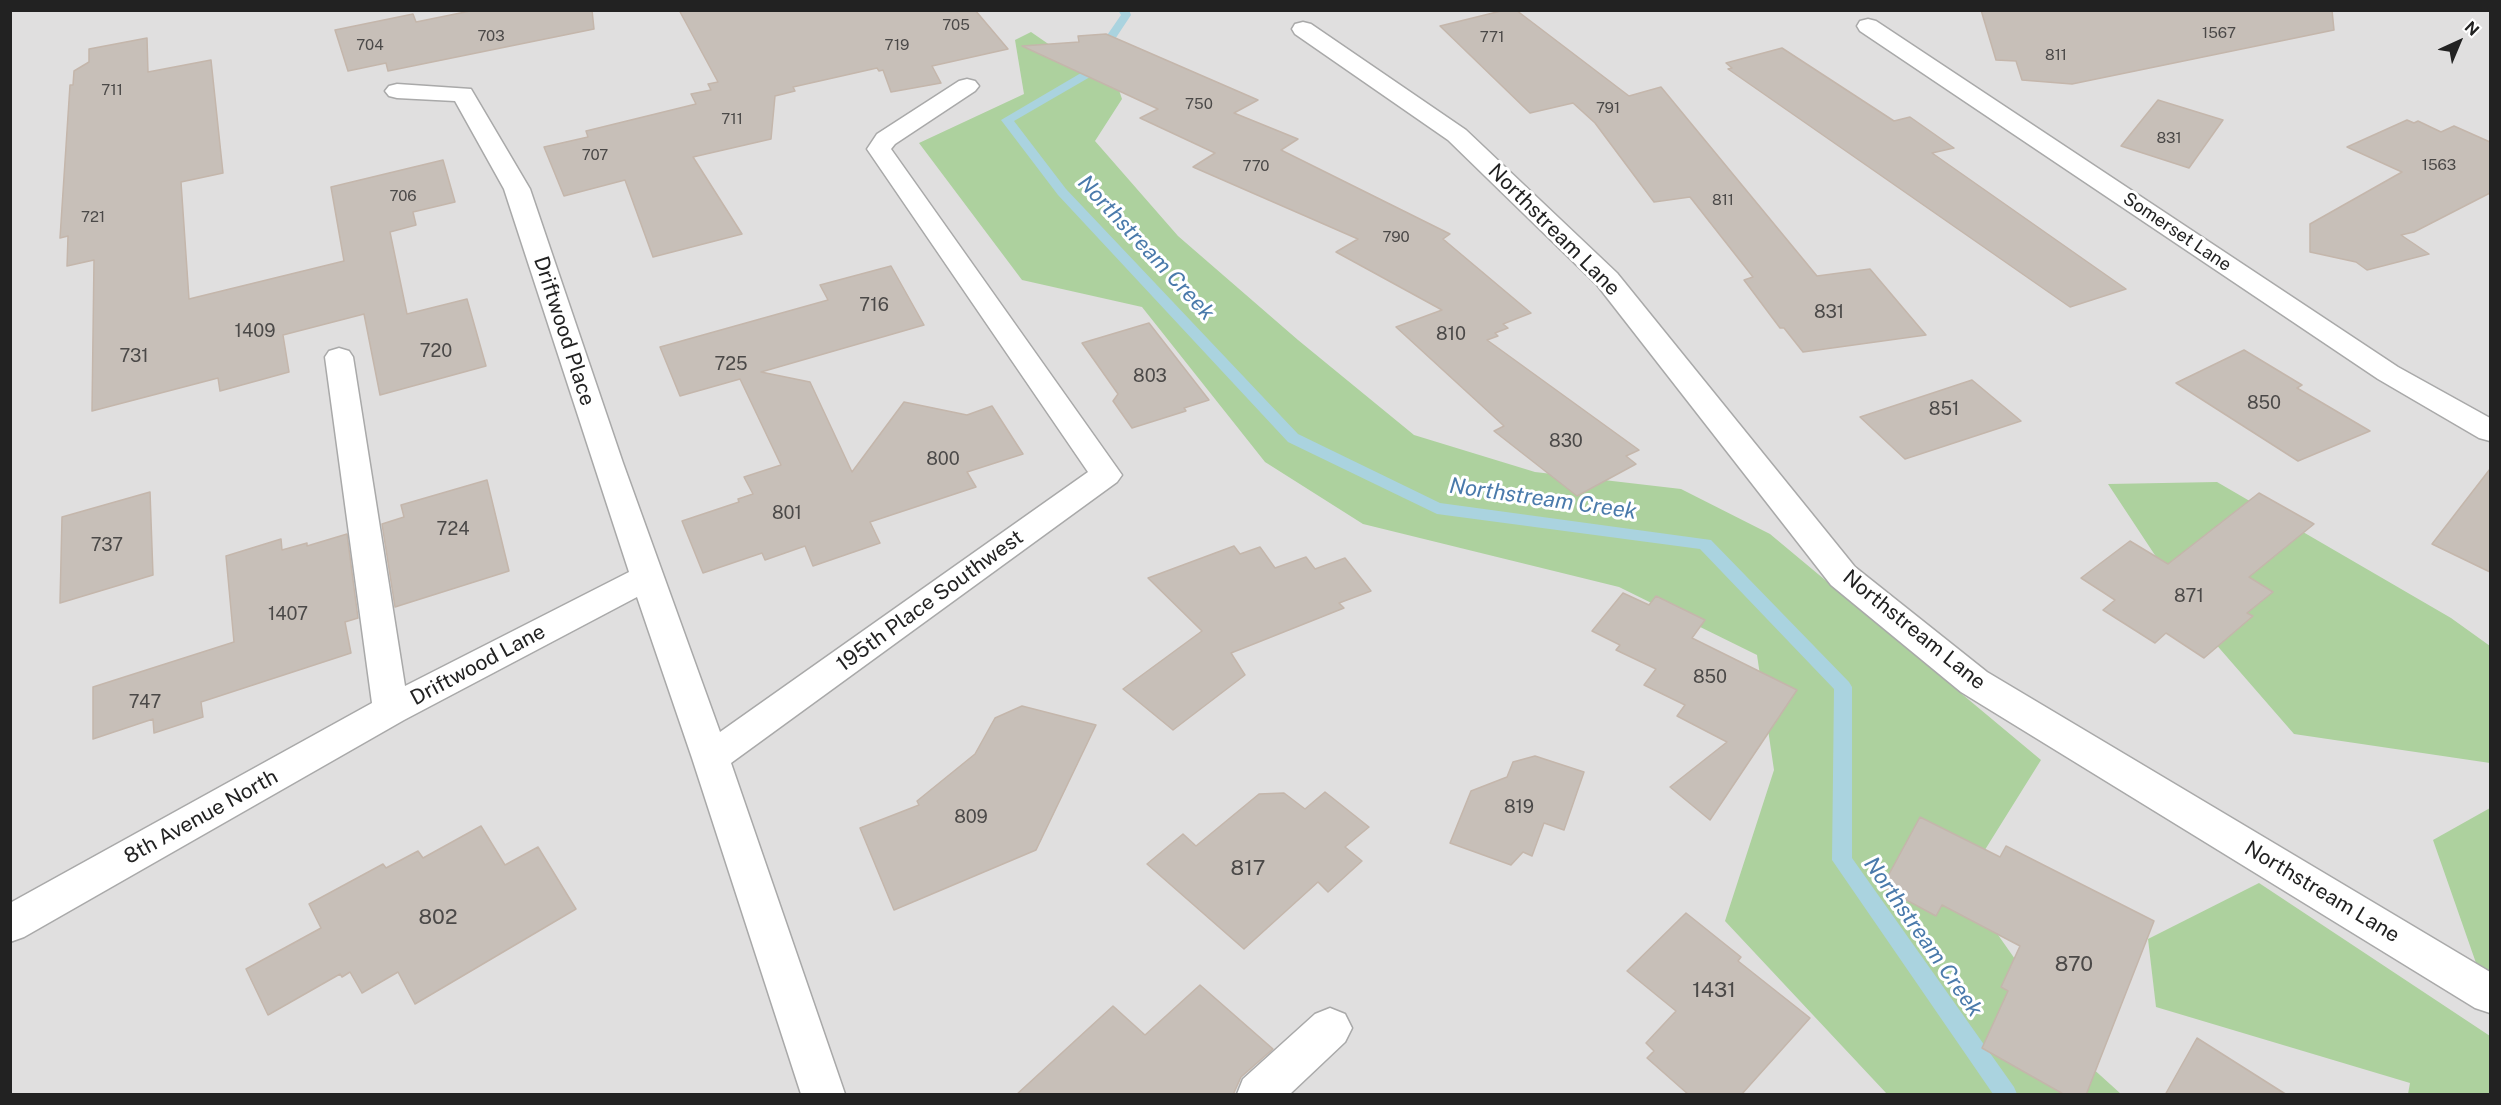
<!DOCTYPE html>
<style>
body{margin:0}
#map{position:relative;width:2501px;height:1105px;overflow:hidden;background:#f2efe9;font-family:"Public Sans",sans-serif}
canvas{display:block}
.frame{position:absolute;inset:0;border:12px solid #222;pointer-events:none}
.north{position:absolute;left:2429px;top:12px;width:60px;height:60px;-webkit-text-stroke:4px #fff;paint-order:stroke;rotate:44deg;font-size:16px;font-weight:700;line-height:24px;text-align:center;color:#222}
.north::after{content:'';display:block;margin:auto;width:21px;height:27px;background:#222;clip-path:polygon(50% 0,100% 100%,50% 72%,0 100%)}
</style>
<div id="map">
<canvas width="2501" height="1105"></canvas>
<div class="frame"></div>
<div class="north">N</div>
</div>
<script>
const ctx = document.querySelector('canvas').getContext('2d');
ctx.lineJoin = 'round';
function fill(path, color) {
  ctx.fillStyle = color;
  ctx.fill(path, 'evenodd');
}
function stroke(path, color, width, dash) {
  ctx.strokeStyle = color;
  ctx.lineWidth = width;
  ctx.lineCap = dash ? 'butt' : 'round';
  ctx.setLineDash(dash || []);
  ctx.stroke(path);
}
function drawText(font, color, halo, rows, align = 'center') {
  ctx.font = font + ' "Public Sans",sans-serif';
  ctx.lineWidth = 6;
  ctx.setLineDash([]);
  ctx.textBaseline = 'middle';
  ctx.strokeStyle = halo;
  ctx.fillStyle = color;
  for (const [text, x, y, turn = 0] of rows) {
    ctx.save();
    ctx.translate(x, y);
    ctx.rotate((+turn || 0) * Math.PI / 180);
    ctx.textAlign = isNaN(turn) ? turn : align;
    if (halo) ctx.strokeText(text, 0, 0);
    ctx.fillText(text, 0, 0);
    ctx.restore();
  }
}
const residential = new Path2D(`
 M 11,11 L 2490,11 L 2490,1094 L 11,1094 Z`);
const forest = new Path2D(`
 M 1031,32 L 1073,61 L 1112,69 L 1122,99 L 1095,141 L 1178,236 L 1298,340 L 1414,435 L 1535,472 L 1681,489 L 1770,534 L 2041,760 L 1963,885 L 2090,1066 L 2121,1094 L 1887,1094 L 1725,921 L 1774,770 L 1757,655 L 1619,587 L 1363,524 L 1265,462 L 1142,307 L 1022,280 L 919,143 L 1024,94 L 1015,40 Z
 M 2217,482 L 2451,618 L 2490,646 L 2490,763 L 2294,734 L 2207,634 L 2108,484 Z
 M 2490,808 L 2490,1003 L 2433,840 Z
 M 2259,883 L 2490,1036 L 2490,1094 L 2408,1094 L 2410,1083 L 2156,1007 L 2148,939 Z`);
const stream = new Path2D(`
 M 1118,10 L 1129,10 L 1131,15 L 1090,77 L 1014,121 L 1066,189 L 1298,434 L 1440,503 L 1711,540 L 1849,682 L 1852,687 L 1852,858 L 2014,1087 L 2017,1094 L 1993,1094 L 1832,860 L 1834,689 L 1700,549 L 1437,514 L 1288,442 L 1058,195 L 1001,120 L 1081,73 L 1121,15 Z`);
const building = new Path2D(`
 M 475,10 L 592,10 L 594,29 L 388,71 L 386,63 L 348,71 L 335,30 L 413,14 L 416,22 Z
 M 679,10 L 975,10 L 1008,49 L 932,66 L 941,83 L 891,92 L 883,70 L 879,71 L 877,68 L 793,87 L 795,91 L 775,96 L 771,139 L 693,157 L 742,234 L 653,257 L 625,180 L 564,196 L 544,147 L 588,137 L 586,131 L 696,104 L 691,94 L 711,90 L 708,84 L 718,82 Z
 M 1505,10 L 1516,10 L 1629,96 L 1661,87 L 1817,276 L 1870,269 L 1926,335 L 1803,352 L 1784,328 L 1780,328 L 1744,280 L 1753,277 L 1690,197 L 1654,202 L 1595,123 L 1573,103 L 1530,113 L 1440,26 Z
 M 1981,10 L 2332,10 L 2334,30 L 2072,84 L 2022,80 L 2016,61 L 1996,60 Z
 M 1106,34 L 1258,100 L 1234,113 L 1298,139 L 1281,150 L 1450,234 L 1443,239 L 1531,313 L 1503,324 L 1508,328 L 1495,333 L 1498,336 L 1487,340 L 1639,450 L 1626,456 L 1636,464 L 1577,496 L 1494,431 L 1504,426 L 1396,327 L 1442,310 L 1336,252 L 1358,239 L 1193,167 L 1215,153 L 1140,118 L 1158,109 L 1022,46 L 1079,42 L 1078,36 Z
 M 147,38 L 148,72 L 211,60 L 223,173 L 181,182 L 189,299 L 344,261 L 331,187 L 443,160 L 455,202 L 413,212 L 416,225 L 390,232 L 407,314 L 467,299 L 486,366 L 380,395 L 364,314 L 283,335 L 289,372 L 220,391 L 218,378 L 92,411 L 94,260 L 67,266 L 68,236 L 60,238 L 70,85 L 73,85 L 74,71 L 89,62 L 89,49 Z
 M 1782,48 L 1894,121 L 1910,117 L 1954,148 L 1932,153 L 2126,289 L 2070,307 L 1728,69 L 1732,68 L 1726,63 Z
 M 2158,100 L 2223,120 L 2189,168 L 2121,146 Z
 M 2407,120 L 2414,123 L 2418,121 L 2441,132 L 2454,126 L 2490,142 L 2490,193 L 2414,232 L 2401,235 L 2429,254 L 2367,270 L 2356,262 L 2310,252 L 2310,224 L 2402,172 L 2347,147 Z
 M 891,266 L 924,325 L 761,372 L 810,382 L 852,472 L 904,402 L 967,415 L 992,406 L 1023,454 L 967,472 L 976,487 L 870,522 L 880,543 L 813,566 L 805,546 L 765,560 L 762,553 L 703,573 L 682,521 L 739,502 L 738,499 L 753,494 L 744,477 L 781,465 L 740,379 L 680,396 L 660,347 L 828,300 L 820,285 Z
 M 1149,323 L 1209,400 L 1184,408 L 1186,411 L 1132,428 L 1113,401 L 1118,394 L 1082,343 Z
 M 2244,350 L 2302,385 L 2297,388 L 2370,431 L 2298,461 L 2176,383 Z
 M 1972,380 L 2021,421 L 1905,459 L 1860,417 Z
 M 2490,469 L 2490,572 L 2432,544 Z
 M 487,480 L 509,571 L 395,607 L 382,524 L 404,517 L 401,505 Z
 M 150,492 L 153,575 L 60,603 L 62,517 Z
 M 2259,493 L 2314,524 L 2249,577 L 2273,592 L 2247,613 L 2253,616 L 2204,658 L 2166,633 L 2155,643 L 2103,610 L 2115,600 L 2081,578 L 2130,541 L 2168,564 Z
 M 347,534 L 358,618 L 345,622 L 351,653 L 201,702 L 203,717 L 154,733 L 153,719 L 93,739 L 93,687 L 234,642 L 226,556 L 281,539 L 282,550 L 307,543 L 307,546 Z
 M 1234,546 L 1240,554 L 1260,547 L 1275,568 L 1306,557 L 1315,569 L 1345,558 L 1371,591 L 1339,603 L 1344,608 L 1231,653 L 1245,675 L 1173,730 L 1123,689 L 1202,631 L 1148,578 Z
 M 1623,593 L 1649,605 L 1656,596 L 1705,620 L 1692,638 L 1797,690 L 1710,820 L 1670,787 L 1727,742 L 1677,716 L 1685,705 L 1644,685 L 1656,669 L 1616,650 L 1620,645 L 1592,631 Z
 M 1022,706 L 1096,725 L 1036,850 L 894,910 L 860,828 L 919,805 L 917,801 L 975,754 L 995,718 Z
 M 1535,756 L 1584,772 L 1564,830 L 1544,823 L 1532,856 L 1523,852 L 1511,865 L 1450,843 L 1471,791 L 1507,777 L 1513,762 Z
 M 1325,792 L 1369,827 L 1345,847 L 1362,861 L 1328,892 L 1318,882 L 1244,949 L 1147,864 L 1183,834 L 1196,846 L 1259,794 L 1284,793 L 1305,809 Z
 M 1920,817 L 2000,857 L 2006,846 L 2154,921 L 2086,1095 L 2065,1095 L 1982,1048 L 2008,991 L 2001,987 L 2020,946 L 1942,905 L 1936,916 L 1882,887 Z
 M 481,826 L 505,865 L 538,847 L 576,909 L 415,1004 L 398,972 L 362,993 L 350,972 L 342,977 L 340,974 L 268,1015 L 246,969 L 321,928 L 309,904 L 383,864 L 386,868 L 418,851 L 423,858 Z
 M 1686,913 L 1741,957 L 1738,961 L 1810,1018 L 1741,1095 L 1689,1095 L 1647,1058 L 1654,1051 L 1646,1043 L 1676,1011 L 1627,971 Z
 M 1200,985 L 1273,1049 L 1241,1077 L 1233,1095 L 1016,1095 L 1113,1006 L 1145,1035 Z
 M 2197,1038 L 2287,1095 L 2165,1095 Z`);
const minor = new Path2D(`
 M 1868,19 L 1876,21 L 2398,367 L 2490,418 L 2490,441 L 2479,438 L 2378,379 L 1860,31 L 1857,26 L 1860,21 Z
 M 1303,22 L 1311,24 L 1466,130 L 1617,273 L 1855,567 L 1987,672 L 2490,972 L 2490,1013 L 2475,1008 L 1961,692 L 1831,585 L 1597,285 L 1448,140 L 1295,34 L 1292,29 L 1295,24 Z
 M 967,79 L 975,81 L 979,86 L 975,91 L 895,144 L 891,149 L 1122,475 L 1117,482 L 731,763 L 845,1094 L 801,1094 L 692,758 L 637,597 L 404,720 L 24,937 L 10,942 L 10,903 L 372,703 L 325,357 L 329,351 L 339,348 L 349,351 L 353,357 L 405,686 L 629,572 L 504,189 L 455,101 L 397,98 L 389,96 L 385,91 L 389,86 L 397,84 L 471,89 L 530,189 L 623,463 L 720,732 L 1088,472 L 867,149 L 877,134 L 959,81 Z
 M 1330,1008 L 1345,1014 L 1352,1028 L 1345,1042 L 1290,1094 L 1237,1094 L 1243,1079 L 1315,1014 Z`);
const farNumbernames = [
 ["705",956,25],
 ["1567",2219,33],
 ["703",491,36],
 ["771",1492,37],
 ["704",370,45],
 ["719",897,45],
 ["811",2056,55],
 ["711",112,90],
 ["750",1199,104],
 ["791",1608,108],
 ["711",732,119],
 ["831",2169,138],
 ["707",595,155],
 ["1563",2439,165],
 ["770",1256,166],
 ["706",403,196],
 ["811",1723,200],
 ["721",93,217],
 ["790",1396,237]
];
const farStreetnames = [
 ["Somerset Lane",2177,232,34]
];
const numberNames = [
 ["716",874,305],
 ["831",1829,312],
 ["1409",255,331],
 ["810",1451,334],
 ["720",436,351],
 ["731",134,356],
 ["725",731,364],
 ["803",1150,376],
 ["850",2264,403],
 ["851",1944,409],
 ["830",1566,441],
 ["800",943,459],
 ["801",787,513],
 ["724",453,529],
 ["737",107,545],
 ["871",2189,596],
 ["1407",288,614],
 ["850",1710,677],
 ["747",145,702],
 ["819",1519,807],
 ["809",971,817]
];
const streetNames = [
 ["Northstream Lane",1554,230,45],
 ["Driftwood Place",564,331,72],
 ["195th Place Southwest",930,601,-36],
 ["Northstream Lane",1914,630,39],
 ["Driftwood Lane",478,665,-28],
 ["8th Avenue North",201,817,-29],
 ["Northstream Lane",2322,892,31]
];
const nearNumbernames = [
 ["817",1248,869],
 ["802",438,918],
 ["870",2074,965],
 ["1431",1714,991]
];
const waterNames = [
 ["Northstream Creek",1146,248,47],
 ["Northstream Creek",1543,499,8],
 ["Northstream Creek",1923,937,55]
];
fill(residential, '#e0dfdf');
fill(forest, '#add19e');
fill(stream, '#aad3df');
fill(building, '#c7bfb8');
stroke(building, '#c4b6ab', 1.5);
stroke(minor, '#a9a9a9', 3);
fill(minor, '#fff');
drawText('15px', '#4b4948', null, farNumbernames);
drawText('18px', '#222', '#fff', farStreetnames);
drawText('18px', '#4b4948', null, numberNames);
drawText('21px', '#222', '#fff', streetNames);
drawText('21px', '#4b4948', null, nearNumbernames);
drawText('italic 22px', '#4a7aab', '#fff', waterNames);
</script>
